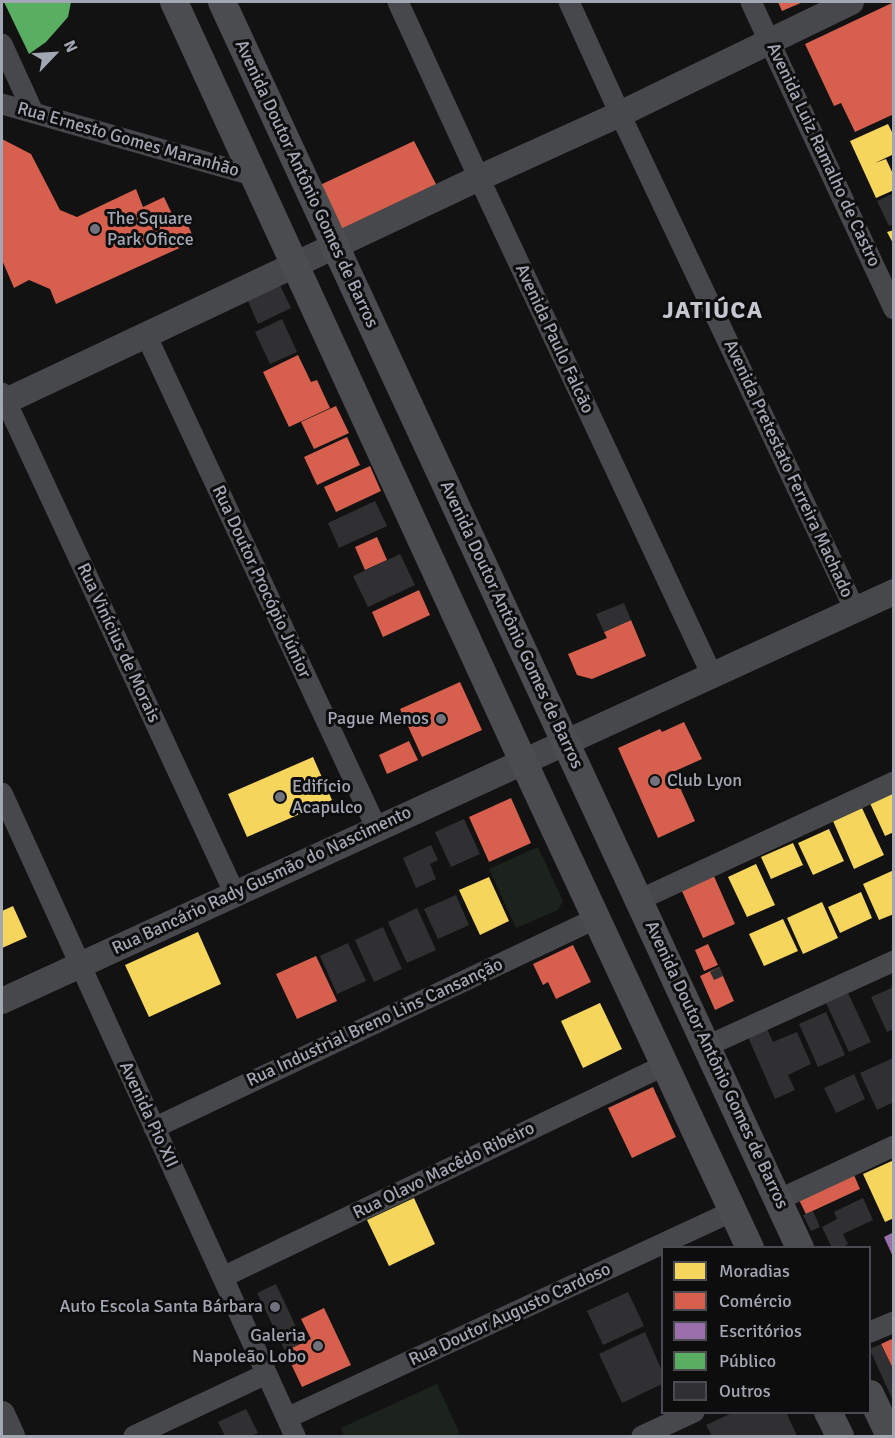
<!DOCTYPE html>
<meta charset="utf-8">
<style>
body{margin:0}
#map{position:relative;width:895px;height:1438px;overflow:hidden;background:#121213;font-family:Signika,sans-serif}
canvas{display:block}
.frame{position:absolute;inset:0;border:3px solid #a3a7b4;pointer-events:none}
.legend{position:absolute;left:661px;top:1246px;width:210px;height:168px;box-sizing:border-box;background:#0d0d0e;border:2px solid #494b50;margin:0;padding:8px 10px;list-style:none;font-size:18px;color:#a3a7b4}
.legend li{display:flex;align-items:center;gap:12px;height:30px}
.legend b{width:30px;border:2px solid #494b50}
.north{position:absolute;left:24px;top:24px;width:60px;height:60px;-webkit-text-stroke:4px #0d0d0e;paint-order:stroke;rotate:65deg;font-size:16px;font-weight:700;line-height:24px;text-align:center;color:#a3a7b4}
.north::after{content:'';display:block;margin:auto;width:21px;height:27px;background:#a3a7b4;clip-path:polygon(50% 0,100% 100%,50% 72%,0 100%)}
</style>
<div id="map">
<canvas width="895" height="1438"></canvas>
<div class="frame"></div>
<ul class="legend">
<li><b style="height:16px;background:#f6d55c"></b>Moradias</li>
<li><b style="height:16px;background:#d6604d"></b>Comércio</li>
<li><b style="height:16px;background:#9970ab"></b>Escritórios</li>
<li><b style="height:16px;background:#5aae61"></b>Público</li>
<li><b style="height:16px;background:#303032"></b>Outros</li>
</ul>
<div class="north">N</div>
</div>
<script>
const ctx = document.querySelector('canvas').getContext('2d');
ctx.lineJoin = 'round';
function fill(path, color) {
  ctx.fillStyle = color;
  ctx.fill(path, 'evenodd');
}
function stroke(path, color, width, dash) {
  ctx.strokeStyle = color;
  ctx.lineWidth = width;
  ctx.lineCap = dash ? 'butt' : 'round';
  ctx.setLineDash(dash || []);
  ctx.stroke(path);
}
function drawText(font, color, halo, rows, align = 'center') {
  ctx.font = font + ' Signika,sans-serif';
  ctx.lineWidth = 6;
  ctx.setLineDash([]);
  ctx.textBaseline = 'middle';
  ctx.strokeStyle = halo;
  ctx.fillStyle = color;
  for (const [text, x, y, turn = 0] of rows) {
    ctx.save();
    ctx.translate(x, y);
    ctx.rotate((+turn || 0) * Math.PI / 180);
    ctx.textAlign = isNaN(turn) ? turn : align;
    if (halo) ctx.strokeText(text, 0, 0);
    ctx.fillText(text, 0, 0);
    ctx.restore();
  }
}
const green = new Path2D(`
 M 538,847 L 563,901 L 558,910 L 516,928 L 489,869 Z
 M 437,1384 L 460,1434 L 454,1436 L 344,1436 L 341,1428 Z`);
const homes = new Path2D(`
 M 888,124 L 894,136 L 894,154 L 875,163 L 886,159 L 894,176 L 894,190 L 876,198 L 850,141 Z
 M 894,230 L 894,245 L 887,232 Z
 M 313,757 L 332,800 L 247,837 L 228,794 Z
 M 894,791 L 894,832 L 885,836 L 869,801 Z
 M 862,808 L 884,855 L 854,869 L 833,821 Z
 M 829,829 L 844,861 L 813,875 L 798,843 Z
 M 793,843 L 803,865 L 771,879 L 761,857 Z
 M 756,864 L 775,905 L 747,917 L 728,877 Z
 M 894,870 L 894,914 L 879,920 L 863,884 Z
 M 489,877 L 509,921 L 480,935 L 459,890 Z
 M 861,892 L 872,918 L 840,933 L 828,907 Z
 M 822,902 L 838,938 L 803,954 L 787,918 Z
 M 13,906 L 27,937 L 2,948 L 2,911 Z
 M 783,919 L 798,951 L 764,966 L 749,934 Z
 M 198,932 L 221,984 L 149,1017 L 125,965 Z
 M 600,1003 L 622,1049 L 583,1068 L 561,1021 Z
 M 894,1160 L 894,1218 L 885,1222 L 863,1174 Z
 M 414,1198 L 435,1244 L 389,1266 L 367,1220 Z`);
const shops = new Path2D(`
 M 778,2 L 803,2 L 782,11 Z
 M 894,2 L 894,114 L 855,132 L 841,103 L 834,106 L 805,44 Z
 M 2,139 L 31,154 L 60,210 L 77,217 L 136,189 L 143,207 L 164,197 L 173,216 L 182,212 L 195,241 L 56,304 L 50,289 L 29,280 L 14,288 L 2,260 Z
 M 414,141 L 438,188 L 343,237 L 320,185 Z
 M 298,355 L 311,382 L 317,380 L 330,408 L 289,427 L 263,372 Z
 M 336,406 L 349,433 L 314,449 L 301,422 Z
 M 347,437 L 360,465 L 317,485 L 304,457 Z
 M 370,466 L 381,491 L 336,512 L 324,487 Z
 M 377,537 L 387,560 L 365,570 L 355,547 Z
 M 419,590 L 430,615 L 383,637 L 372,612 Z
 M 631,620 L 646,656 L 592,679 L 577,675 L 568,654 L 607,638 L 604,632 Z
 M 460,682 L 482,730 L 422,757 L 400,709 Z
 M 684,722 L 702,759 L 673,772 L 695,821 L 658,838 L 618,748 L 660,729 L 662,732 Z
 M 409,741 L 418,760 L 387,774 L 379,755 Z
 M 511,798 L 531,843 L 489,862 L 469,817 Z
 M 713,874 L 735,924 L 703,938 L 681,889 Z
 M 708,944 L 718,965 L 704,971 L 695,950 Z
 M 573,945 L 591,982 L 556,999 L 548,982 L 543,985 L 533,964 Z
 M 316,956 L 337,1001 L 297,1019 L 276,974 Z
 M 719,967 L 734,1001 L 715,1010 L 700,976 Z
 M 653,1087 L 676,1137 L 632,1158 L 608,1108 Z
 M 851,1168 L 860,1189 L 806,1214 L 796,1194 Z
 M 324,1308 L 351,1365 L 302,1387 L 285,1351 L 311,1339 L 301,1319 Z
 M 894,1338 L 894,1371 L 881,1344 Z`);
const offices = new Path2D(`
 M 894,1232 L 894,1259 L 884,1237 Z`);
const public = new Path2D(`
 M 4,2 L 71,2 L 68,17 L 46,42 L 29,54 Z`);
const building = new Path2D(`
 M 894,193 L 894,224 L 889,226 L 877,201 Z
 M 277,279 L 291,308 L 258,324 L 245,294 Z
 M 282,319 L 297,352 L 270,364 L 255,332 Z
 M 375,501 L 387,526 L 339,548 L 328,523 Z
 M 400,554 L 415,585 L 368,607 L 353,576 Z
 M 624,603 L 631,620 L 604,632 L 596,614 Z
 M 464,819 L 480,854 L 451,867 L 435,832 Z
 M 431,845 L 438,860 L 430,864 L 436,879 L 416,888 L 403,858 Z
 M 456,895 L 469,925 L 438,939 L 424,909 Z
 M 417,908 L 436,950 L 407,963 L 388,922 Z
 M 383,927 L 402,969 L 374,982 L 355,940 Z
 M 348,943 L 366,981 L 337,994 L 320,956 Z
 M 719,967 L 723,976 L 714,980 L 710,972 Z
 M 894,987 L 894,1029 L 887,1032 L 871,997 Z
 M 848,993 L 871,1042 L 849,1052 L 826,1003 Z
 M 826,1012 L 845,1055 L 818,1067 L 799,1024 Z
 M 767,1029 L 773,1042 L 797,1032 L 811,1064 L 788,1075 L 795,1090 L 775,1099 L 748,1037 Z
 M 893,1058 L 894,1102 L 877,1110 L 860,1073 Z
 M 854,1074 L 865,1099 L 836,1113 L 824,1088 Z
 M 863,1198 L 873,1220 L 843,1234 L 848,1244 L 840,1248 L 832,1248 L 822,1227 L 837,1219 L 834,1212 Z
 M 813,1211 L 820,1227 L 811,1231 L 803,1215 Z
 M 276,1284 L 303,1342 L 285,1351 L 257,1293 Z
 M 628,1292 L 644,1326 L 603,1345 L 587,1311 Z
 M 645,1332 L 662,1371 L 662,1384 L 622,1403 L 599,1354 Z
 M 881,1344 L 894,1371 L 894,1403 L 870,1350 L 870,1349 Z
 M 246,1409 L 258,1433 L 251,1436 L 225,1436 L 218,1422 Z
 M 734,1412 L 786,1412 L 797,1436 L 712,1436 L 706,1425 Z`);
const minor = new Path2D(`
 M 398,2 L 479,178 L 712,675
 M 569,2 L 620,114 L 855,610
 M 751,2 L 894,309
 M 2,44 L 33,112
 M 2,104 L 255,176
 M 146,335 L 377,829
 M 2,393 L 235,894
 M 2,793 L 295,1436
 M 639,900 L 894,782
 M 707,1046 L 894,961
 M 154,1128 L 597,918
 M 778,1200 L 894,1146
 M 223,1277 L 665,1065
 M 870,1332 L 894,1322
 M 287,1418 L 733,1211
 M 134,1436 L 266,1374
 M 642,1436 L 694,1412`);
const tertiary = new Path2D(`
 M 2,403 L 479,178 L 620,114 L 851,2
 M 2,1001 L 894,592
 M 2,1414 L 12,1436`);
const secondary = new Path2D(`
 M 174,2 L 523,761 L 750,1248
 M 222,2 L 800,1248
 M 870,1394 L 890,1436
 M 828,1412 L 840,1436`);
const markers = [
 [95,229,6,"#70737c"],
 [441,719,6,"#70737c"],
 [655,781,6,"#70737c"],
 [280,797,6,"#70737c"],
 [275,1307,6,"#70737c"],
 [318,1346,6,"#70737c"]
];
const streetNames = [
 ["Rua Ernesto Gomes Maranhão",128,140,16],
 ["Avenida Luiz Ramalho de Castro",823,155,65],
 ["Avenida Doutor Antônio Gomes de Barros",306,184,65],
 ["Avenida Paulo Falcão",554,339,65],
 ["Avenida Pretestato Ferreira Machado",788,469,65],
 ["Rua Doutor Procópio Júnior",261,582,65],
 ["Avenida Doutor Antônio Gomes de Barros",511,625,65],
 ["Rua Vinícius de Morais",118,643,65],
 ["Rua Bancário Rady Gusmão do Nascimento",262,881,-25],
 ["Rua Industrial Breno Lins Cansanção",375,1023,-25],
 ["Avenida Doutor Antônio Gomes de Barros",716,1065,65],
 ["Avenida Pio XII",148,1115,65],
 ["Rua Olavo Macêdo Ribeiro",444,1171,-26],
 ["Rua Doutor Augusto Cardoso",510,1315,-25]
];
const poiNames = [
 ["The Square",107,219],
 ["Park Oficce",107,240],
 ["Pague Menos",429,719,"right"],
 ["Club Lyon",667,781],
 ["Edifício",292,787],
 ["Acapulco",292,808],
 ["Auto Escola Santa Bárbara",263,1307,"right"],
 ["Galeria",306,1336,"right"],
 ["Napoleão Lobo",306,1357,"right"]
];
const districtNames = [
 ["JATIÚCA",713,312]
];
fill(green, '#1c231d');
fill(homes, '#f6d55c');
fill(shops, '#d6604d');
fill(offices, '#9970ab');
fill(public, '#5aae61');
fill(building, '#303032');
stroke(minor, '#47484b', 21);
stroke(tertiary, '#47484b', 26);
stroke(secondary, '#4b4c4f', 28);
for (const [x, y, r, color] of markers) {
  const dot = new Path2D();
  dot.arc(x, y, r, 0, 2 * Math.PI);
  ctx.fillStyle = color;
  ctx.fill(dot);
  stroke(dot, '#0d0d0e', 2);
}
drawText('18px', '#a3a7b4', '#0d0d0e', streetNames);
drawText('18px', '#a3a7b4', '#0d0d0e', poiNames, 'left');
ctx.letterSpacing = '1.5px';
drawText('bold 24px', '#c4c6d0', '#0d0d0e', districtNames);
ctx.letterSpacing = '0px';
</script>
